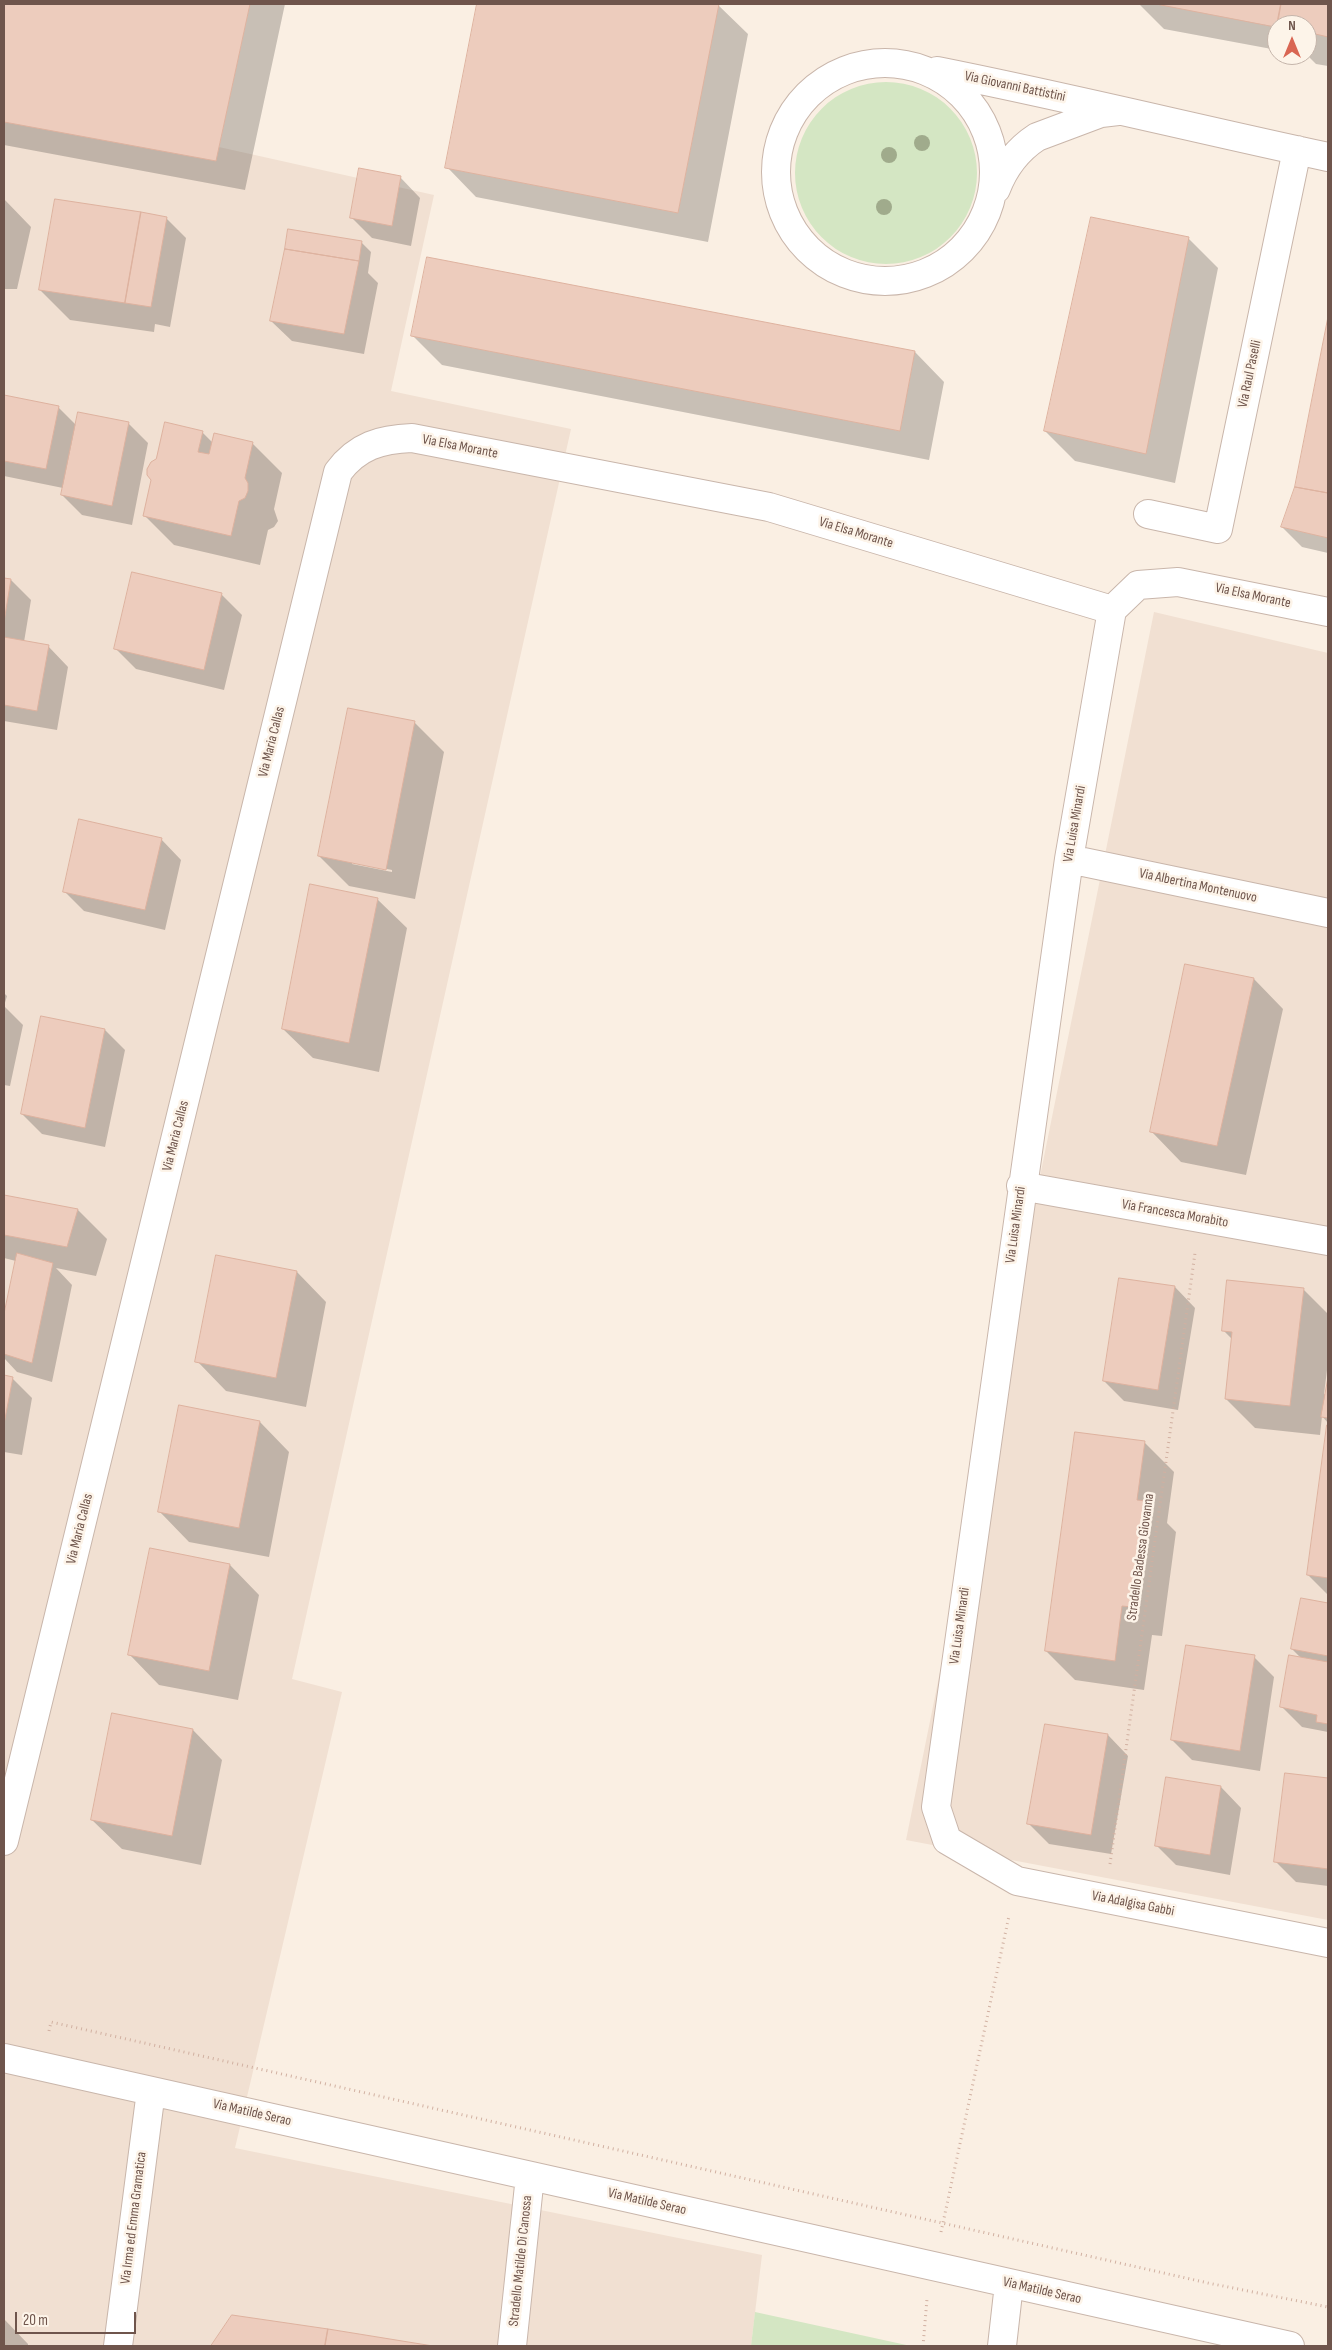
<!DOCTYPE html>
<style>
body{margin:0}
#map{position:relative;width:1332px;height:2350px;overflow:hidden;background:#faefe3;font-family:"Sofia Sans Condensed",sans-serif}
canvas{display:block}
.frame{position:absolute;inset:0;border:5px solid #6f554c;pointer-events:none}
.north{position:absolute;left:1267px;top:15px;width:50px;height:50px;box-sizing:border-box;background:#fdf4e9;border:1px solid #c4b4aa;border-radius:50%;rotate:0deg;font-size:14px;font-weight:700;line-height:20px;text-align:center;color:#6f554c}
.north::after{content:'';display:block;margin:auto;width:18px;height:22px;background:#d96653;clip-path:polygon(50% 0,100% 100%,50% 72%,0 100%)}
.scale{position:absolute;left:15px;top:2312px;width:121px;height:22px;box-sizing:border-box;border:2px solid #6f554c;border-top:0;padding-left:6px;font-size:15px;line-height:18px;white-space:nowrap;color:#6f554c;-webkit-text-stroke:4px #fdf4e9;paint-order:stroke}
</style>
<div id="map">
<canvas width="1332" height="2350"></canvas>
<div class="frame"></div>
<div class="north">N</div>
<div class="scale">20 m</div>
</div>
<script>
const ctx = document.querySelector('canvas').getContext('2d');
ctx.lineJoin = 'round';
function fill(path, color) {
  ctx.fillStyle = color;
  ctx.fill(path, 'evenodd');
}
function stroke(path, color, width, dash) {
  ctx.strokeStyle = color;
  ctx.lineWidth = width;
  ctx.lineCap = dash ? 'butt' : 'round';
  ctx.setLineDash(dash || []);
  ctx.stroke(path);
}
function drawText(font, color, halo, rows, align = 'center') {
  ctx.font = font + ' "Sofia Sans Condensed",sans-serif';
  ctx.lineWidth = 5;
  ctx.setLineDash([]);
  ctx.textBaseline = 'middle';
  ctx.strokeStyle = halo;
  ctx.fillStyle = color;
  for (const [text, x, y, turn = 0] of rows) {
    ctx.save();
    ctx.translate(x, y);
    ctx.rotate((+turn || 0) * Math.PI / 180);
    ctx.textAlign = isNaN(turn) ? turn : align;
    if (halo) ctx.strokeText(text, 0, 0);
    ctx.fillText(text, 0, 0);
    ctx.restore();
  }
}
const residential = new Path2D(`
 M 4,99 L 434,195 L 391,391 L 571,429 L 292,1679 L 342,1692 L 235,2148 L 762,2255 L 751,2346 L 4,2346 Z
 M 1154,612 L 1328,653 L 1328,1920 L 906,1840 Z`);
const green = new Path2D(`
 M795 173a91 91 0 1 1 182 0a91 91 0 1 1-182 0Z
 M 755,2312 L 911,2346 L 751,2346 Z`);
const shadow = new Path2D(`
 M 4,4 L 285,4 L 245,190 L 4,145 Z
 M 478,4 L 717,4 L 748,34 L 708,242 L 476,197 L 447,167 Z
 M 1139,4 L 1328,4 L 1328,66 L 1316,64 L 1308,56 L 1304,55 L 1307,55 L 1307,25 L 1277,25 L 1277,50 L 1164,29 Z
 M 400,177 L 420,198 L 411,246 L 372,238 L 352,218 Z
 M 4,199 L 31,227 L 17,289 L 4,289 Z
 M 166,218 L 186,238 L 170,327 L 155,324 L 154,332 L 70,320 L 40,290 Z
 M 1188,238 L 1218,268 L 1175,483 L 1075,461 L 1045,431 Z
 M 361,242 L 371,252 L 368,273 L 378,283 L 364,354 L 292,341 L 271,321 Z
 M 1328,323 L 1328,553 L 1302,547 L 1282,527 L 1296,487 Z
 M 413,336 L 915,352 L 944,382 L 929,460 L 442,365 Z
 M 4,396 L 58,407 L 76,425 L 128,423 L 148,443 L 132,525 L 82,515 L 62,495 L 63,488 L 4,476 Z
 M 202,432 L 213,443 L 252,443 L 282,473 L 274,509 L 278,521 L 274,527 L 268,530 L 260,565 L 174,545 L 144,515 Z
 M 4,579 L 11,580 L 31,600 L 24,642 L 48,646 L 68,667 L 57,730 L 4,721 Z
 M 221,594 L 242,615 L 224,690 L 136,669 L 116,649 Z
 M 414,722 L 444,752 L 415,899 L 349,886 L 319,856 ZM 352,862 L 392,870 L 392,872 L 352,864 Z
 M 161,839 L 181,860 L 165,930 L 84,911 L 64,891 Z
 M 377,899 L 407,928 L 379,1072 L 313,1058 L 283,1029 Z
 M 1254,979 L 1283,1009 L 1246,1175 L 1181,1162 L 1152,1132 Z
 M 4,993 L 7,996 L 4,1006 L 23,1025 L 10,1086 L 4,1085 Z
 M 105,1030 L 125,1050 L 105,1147 L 42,1134 L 22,1114 Z
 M 4,1196 L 78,1210 L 107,1239 L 96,1276 L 56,1268 L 72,1285 L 52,1382 L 17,1372 L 4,1358 L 4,1320 L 16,1261 L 4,1258 Z
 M 297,1272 L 326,1302 L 306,1407 L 226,1391 L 197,1361 Z
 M 1175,1287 L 1195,1308 L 1178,1410 L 1124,1401 L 1104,1381 Z
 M 1304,1290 L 1328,1314 L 1328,1362 L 1324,1394 L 1326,1395 L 1328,1385 L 1328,1423 L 1322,1416 L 1320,1435 L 1255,1428 L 1226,1399 L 1233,1340 L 1223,1330 Z
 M 4,1376 L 12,1378 L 32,1398 L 22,1455 L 4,1452 Z
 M 180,1407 L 260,1422 L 289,1452 L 269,1557 L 189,1542 L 160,1512 Z
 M 1328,1426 L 1328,1595 L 1308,1575 Z
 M 1145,1443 L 1174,1472 L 1167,1523 L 1176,1532 L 1162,1636 L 1152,1635 L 1144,1690 L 1075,1680 L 1046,1651 Z
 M 230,1565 L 259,1595 L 238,1700 L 159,1685 L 130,1655 Z
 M 1302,1599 L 1328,1604 L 1328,1732 L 1302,1727 L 1282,1707 L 1302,1659 L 1292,1649 Z
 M 1254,1657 L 1274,1677 L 1260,1771 L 1192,1760 L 1172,1740 Z
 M 1046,1725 L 1108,1735 L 1128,1756 L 1111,1854 L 1049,1844 L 1029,1824 Z
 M 193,1730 L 222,1760 L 201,1865 L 122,1849 L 92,1820 Z
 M 1286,1774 L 1328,1780 L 1328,1886 L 1296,1882 L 1275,1861 Z
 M 1221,1787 L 1241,1808 L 1230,1875 L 1176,1865 L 1156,1845 Z
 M 232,2317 L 424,2346 L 213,2346 Z
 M 4,2319 L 28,2344 L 28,2346 L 4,2346 Z`);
const building = new Path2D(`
 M 4,4 L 250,4 L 216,161 L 4,122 Z
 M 477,4 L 719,4 L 678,213 L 445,168 Z
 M 1156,4 L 1281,4 L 1277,27 Z
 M 1281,4 L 1328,4 L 1328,37 L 1307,32 L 1307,25 L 1277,25 Z
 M 359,168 L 401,176 L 392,226 L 350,218 Z
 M 55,199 L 141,212 L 125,303 L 39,290 Z
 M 141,212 L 167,217 L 151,307 L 125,303 Z
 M 1091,217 L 1189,237 L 1146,454 L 1044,431 Z
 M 288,229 L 362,241 L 359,261 L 285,249 Z
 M 285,249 L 359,261 L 344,334 L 270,321 Z
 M 427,257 L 915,351 L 900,431 L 411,336 Z
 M 1328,317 L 1328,493 L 1295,487 Z
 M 4,395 L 59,406 L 46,469 L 4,461 Z
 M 78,412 L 129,422 L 112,506 L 61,495 Z
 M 165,422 L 203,431 L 198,452 L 209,454 L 214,433 L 253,442 L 245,478 L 248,483 L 248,491 L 245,498 L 239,501 L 231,536 L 143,516 L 151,480 L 147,475 L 147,469 L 151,462 L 156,459 Z
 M 1295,487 L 1328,493 L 1328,538 L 1281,527 Z
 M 132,572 L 222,593 L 204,670 L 114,649 Z
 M 4,578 L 11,579 L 4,622 Z
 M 4,637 L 49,645 L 37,711 L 4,705 Z
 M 348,708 L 415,721 L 386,870 L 318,856 Z
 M 79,819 L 162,838 L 145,910 L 63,892 Z
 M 310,884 L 378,898 L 349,1043 L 282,1029 Z
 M 1185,964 L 1254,978 L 1217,1146 L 1150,1132 Z
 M 41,1016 L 105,1029 L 85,1128 L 21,1114 Z
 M 4,1195 L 78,1209 L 67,1247 L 4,1235 Z
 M 17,1253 L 53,1263 L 32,1363 L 4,1354 L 4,1314 Z
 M 216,1255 L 297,1271 L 276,1378 L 195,1362 Z
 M 1119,1278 L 1175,1286 L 1158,1390 L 1103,1381 Z
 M 1227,1280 L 1304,1288 L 1290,1406 L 1225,1399 L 1232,1332 L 1222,1331 Z
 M 4,1375 L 13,1377 L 4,1424 Z
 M 1328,1378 L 1328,1418 L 1321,1417 Z
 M 179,1405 L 260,1421 L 239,1528 L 158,1512 Z
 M 1327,1425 L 1328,1425 L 1328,1578 L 1307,1575 Z
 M 1075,1432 L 1145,1441 L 1137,1500 L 1147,1501 L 1132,1607 L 1122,1606 L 1115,1661 L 1045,1651 Z
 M 150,1548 L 230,1564 L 209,1671 L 128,1655 Z
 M 1301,1598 L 1328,1603 L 1328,1656 L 1291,1649 Z
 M 1186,1645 L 1255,1655 L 1240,1751 L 1171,1740 Z
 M 1289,1655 L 1328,1662 L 1328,1724 L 1316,1722 L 1317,1715 L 1280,1707 Z
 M 112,1713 L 193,1729 L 172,1836 L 91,1820 Z
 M 1045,1724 L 1108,1734 L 1091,1835 L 1027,1824 Z
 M 1285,1773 L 1328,1778 L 1328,1869 L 1274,1862 Z
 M 1166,1777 L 1221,1786 L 1210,1855 L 1155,1846 Z
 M 232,2315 L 328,2329 L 325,2346 L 211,2346 Z
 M 328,2329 L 433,2346 L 325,2346 Z`);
const path = new Path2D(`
 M 1110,1864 L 1195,1253
 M 49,2031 L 51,2022 L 1208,2283 L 1328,2307
 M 941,2232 L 1009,1916
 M 923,2346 L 927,2299`);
const minor = new Path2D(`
 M776 172a109 109 0 1 1 218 0a109 109 0 1 1-218 0Z
 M 937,71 C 1068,97 1197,129 1328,157
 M 996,189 C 1004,168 1017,150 1037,137 L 1101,113 L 1118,111
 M 1148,514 L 1218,529 L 1297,150
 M 1112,610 L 1069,859 L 936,1807 L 947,1840 L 1017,1881 L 1328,1943
 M 1069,859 L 1328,913
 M 1021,1186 L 1328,1241
 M 4,1841 L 338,472 C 357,446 381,439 412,438 L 769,507 L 1112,610 L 1138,585 L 1178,582 L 1328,612
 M 4,2058 L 1290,2346
 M 118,2346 L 151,2091
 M 512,2346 L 530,2176
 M 1002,2346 L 1009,2284`);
const trees = [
 [922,143],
 [889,155],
 [884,207]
];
const streetNames = [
 ["Via Giovanni Battistini",1015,87,12],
 ["Via Raul Paselli",1250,374,-78],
 ["Via Elsa Morante",460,447,11],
 ["Via Elsa Morante",856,533,17],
 ["Via Elsa Morante",1253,596,12],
 ["Via Maria Callas",272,742,-76],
 ["Via Luisa Minardi",1075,824,-80],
 ["Via Albertina Montenuovo",1198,886,12],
 ["Via Maria Callas",176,1136,-76],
 ["Via Francesca Morabito",1175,1214,10],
 ["Via Luisa Minardi",1016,1225,-82],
 ["Via Maria Callas",80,1529,-76],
 ["Stradello Badessa Giovanna",1141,1557,-82],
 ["Via Luisa Minardi",960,1626,-82],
 ["Via Adalgisa Gabbi",1133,1904,11],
 ["Via Matilde Serao",252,2113,13],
 ["Via Matilde Serao",647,2202,13],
 ["Via Irma ed Emma Gramatica",134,2218,-83],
 ["Stradello Matilde Di Canossa",521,2261,-84],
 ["Via Matilde Serao",1042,2291,13]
];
fill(residential, '#f1e0d2');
fill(green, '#d4e6c3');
fill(shadow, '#0003');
fill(building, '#edccbd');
stroke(building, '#deb29f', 1);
stroke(minor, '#c9b6ab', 30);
stroke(path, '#d1b0a1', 3, [1, 4]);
stroke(minor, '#fff', 28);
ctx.fillStyle = '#a0ab8c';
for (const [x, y] of trees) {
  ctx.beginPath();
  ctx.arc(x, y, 8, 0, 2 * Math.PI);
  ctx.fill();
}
drawText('14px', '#6f554c', '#fdf4e9', streetNames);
</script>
